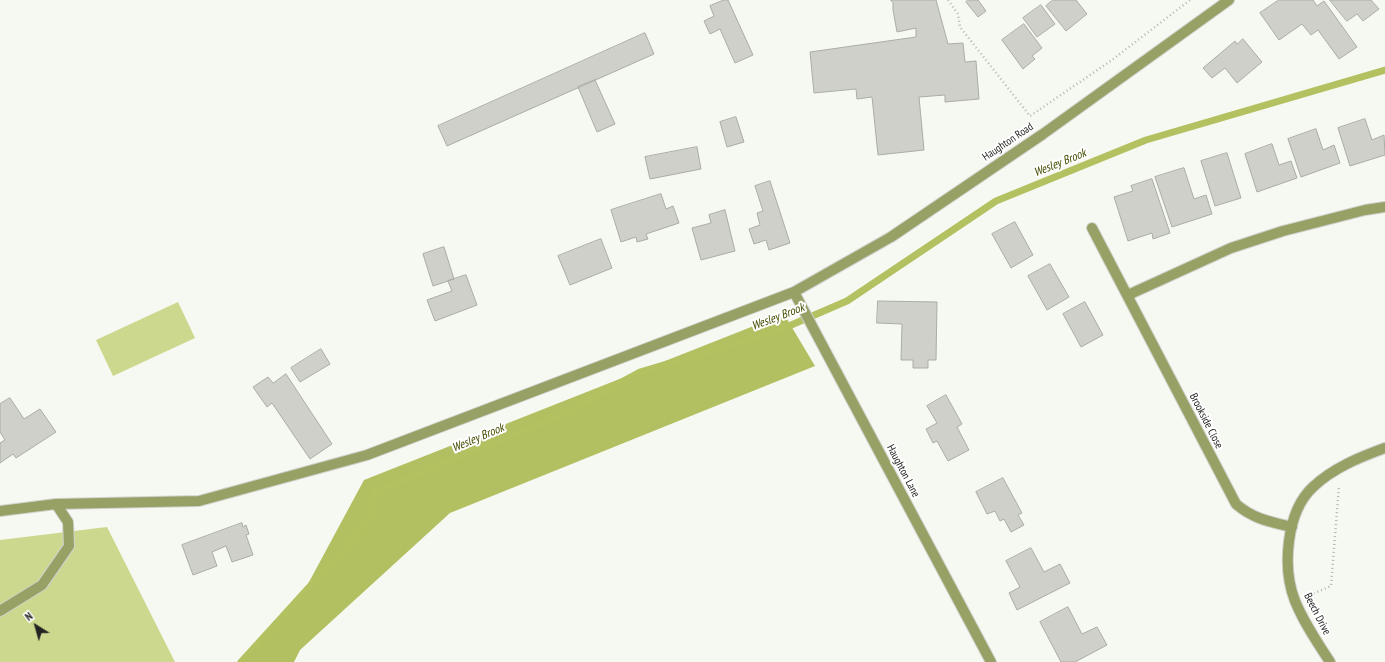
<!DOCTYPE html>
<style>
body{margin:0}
#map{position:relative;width:1385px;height:662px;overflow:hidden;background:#f6f8f2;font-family:"PT Sans Narrow",sans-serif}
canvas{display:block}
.north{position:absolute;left:16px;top:606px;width:40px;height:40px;-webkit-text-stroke:3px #fff;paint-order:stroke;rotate:323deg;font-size:11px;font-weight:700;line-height:16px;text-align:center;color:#232422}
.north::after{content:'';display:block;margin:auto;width:14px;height:18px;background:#232422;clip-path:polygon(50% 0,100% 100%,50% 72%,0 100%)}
</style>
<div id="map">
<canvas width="1385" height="662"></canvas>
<div class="north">N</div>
</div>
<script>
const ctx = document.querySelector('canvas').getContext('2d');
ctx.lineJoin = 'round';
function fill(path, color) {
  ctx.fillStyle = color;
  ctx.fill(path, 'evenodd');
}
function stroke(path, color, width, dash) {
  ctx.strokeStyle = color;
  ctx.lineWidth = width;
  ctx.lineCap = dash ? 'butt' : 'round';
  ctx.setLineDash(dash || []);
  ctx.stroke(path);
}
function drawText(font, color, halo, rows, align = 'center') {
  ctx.font = font + ' "PT Sans Narrow",sans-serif';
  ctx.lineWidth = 4;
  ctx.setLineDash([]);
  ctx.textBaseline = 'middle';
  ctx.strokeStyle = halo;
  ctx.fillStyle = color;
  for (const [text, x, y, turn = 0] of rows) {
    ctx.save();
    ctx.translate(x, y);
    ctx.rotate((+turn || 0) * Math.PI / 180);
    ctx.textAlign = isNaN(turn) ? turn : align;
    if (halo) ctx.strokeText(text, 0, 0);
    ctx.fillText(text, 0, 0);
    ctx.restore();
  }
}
const green = new Path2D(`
 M 178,302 L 195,338 L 113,376 L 96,340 Z
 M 107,527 L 175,662 L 0,662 L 0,540 Z`);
const forest = new Path2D(`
 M 784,314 L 815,366 L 450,513 L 300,650 L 294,662 L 241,662 L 302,595 L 364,480 Z`);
const stream = new Path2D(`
 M 241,662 L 373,517 L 374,492 L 561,415 L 640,372 L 775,332 L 847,301 L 996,201 L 1146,140 L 1385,70`);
const building = new Path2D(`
 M 724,0 L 728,0 L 753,55 L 735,63 L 720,29 L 710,34 L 704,21 L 714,16 L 710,6 Z
 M 891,0 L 936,0 L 948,44 L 963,43 L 965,62 L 976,61 L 979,99 L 945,102 L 945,95 L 919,97 L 924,150 L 878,155 L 872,97 L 857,99 L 856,89 L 814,93 L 810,52 L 916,37 L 916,28 L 897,32 L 893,10 L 893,3 Z
 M 968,0 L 978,0 L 986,11 L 978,17 L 966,2 Z
 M 1053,0 L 1076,0 L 1087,14 L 1066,31 L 1046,6 Z
 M 1279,0 L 1313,0 L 1317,6 L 1324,1 L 1357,47 L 1339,59 L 1318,30 L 1311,35 L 1302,24 L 1279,40 L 1260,13 Z
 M 1330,0 L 1371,0 L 1379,9 L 1363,21 L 1357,14 L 1347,21 Z
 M 1041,5 L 1055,24 L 1037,37 L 1023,18 Z
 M 1024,24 L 1042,48 L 1032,56 L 1035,59 L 1023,69 L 1002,40 Z
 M 645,33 L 654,54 L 447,146 L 438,126 Z
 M 1243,39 L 1262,62 L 1237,83 L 1225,68 L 1212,78 L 1203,68 L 1235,41 L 1237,44 Z
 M 595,80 L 615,124 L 597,132 L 578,87 Z
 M 736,117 L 744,142 L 727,147 L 720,122 Z
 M 1365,119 L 1372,140 L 1384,135 L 1385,155 L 1350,166 L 1338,128 Z
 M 1316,129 L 1323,150 L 1334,145 L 1340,163 L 1301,177 L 1288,139 Z
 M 1272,144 L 1279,165 L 1291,161 L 1297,178 L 1257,192 L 1245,154 Z
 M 697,147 L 701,169 L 650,179 L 645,157 Z
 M 1227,153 L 1241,198 L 1215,206 L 1201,161 Z
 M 1184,168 L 1194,199 L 1206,195 L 1212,214 L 1172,227 L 1155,177 Z
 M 1152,179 L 1170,233 L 1153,239 L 1152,233 L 1128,241 L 1114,197 L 1133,191 L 1131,186 Z
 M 770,181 L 790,243 L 769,250 L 766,240 L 754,244 L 749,229 L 760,225 L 757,213 L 763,211 L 755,186 Z
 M 661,194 L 666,209 L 673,206 L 679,223 L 646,234 L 648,239 L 637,242 L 636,237 L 621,242 L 611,210 Z
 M 725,210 L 735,251 L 701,260 L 692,228 L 711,223 L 709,215 Z
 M 1015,222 L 1033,255 L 1011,268 L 992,234 Z
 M 601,239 L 612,268 L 570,285 L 558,256 Z
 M 444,247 L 454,279 L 433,286 L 423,254 Z
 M 1050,264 L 1069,297 L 1047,310 L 1028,276 Z
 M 466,275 L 477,305 L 435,321 L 427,300 L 452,291 L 448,281 Z
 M 878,301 L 937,302 L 936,360 L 928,360 L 928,368 L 913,368 L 913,360 L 901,360 L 902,324 L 877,323 Z
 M 1085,302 L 1103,335 L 1081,347 L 1063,314 Z
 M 321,349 L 330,364 L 300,382 L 291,368 Z
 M 286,374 L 332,444 L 310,459 L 272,403 L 267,407 L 253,387 L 268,377 L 273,383 Z
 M 946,395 L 962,424 L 957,427 L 969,450 L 948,461 L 937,441 L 933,443 L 926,429 L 937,423 L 927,406 Z
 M 10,398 L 24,419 L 40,409 L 56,432 L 16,458 L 13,454 L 0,463 L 0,443 L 5,440 L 0,432 L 0,404 Z
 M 1003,478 L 1022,513 L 1018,515 L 1024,525 L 1011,532 L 1004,519 L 1000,521 L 995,511 L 987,514 L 976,492 Z
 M 242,523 L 243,527 L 246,525 L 249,534 L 246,535 L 253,555 L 232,562 L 226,546 L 212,552 L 217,566 L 193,575 L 182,545 Z
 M 1031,548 L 1044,572 L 1060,564 L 1070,583 L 1017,610 L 1009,593 L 1020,587 L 1006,561 Z
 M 1068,607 L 1082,634 L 1097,627 L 1107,645 L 1075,662 L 1061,662 L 1040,622 Z`);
const path = new Path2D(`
 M 948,0 L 958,14 L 960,27 L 1030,116 L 1112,60 L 1190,0
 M 1310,595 L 1331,586 L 1339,486`);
const service = new Path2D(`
 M 0,611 L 42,585 L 69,546 L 68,522 L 56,504`);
const minor = new Path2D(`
 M 1092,228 L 1236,504 C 1253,519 1271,522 1292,527
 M 794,292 L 991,662
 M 1128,295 L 1231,248 L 1283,231 L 1365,210 L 1385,207
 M 0,511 L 56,504 L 199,501 L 367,455 L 794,292 L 891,237 L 1043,134 L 1229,0
 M 1330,662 C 1317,642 1304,623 1295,601 C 1282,568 1286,512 1313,487 C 1333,468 1360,457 1385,448`);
const streetNames = [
 ["Haughton Road",1008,142,-34],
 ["Brookside Close",1206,421,63],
 ["Haughton Lane",903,471,62],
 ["Beech Drive",1317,614,63]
];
const waterNames = [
 ["Wesley Brook",1060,163,-22],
 ["Wesley Brook",778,317,-21],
 ["Wesley Brook",478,438,-23]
];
fill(green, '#ccd88e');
fill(forest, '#b3c061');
stroke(stream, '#b3c161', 7);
fill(building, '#cfd0ca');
stroke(building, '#aaaca6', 1);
stroke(service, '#d0d2cd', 12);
stroke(minor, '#d0d2cd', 12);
stroke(path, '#b5b7b2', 2.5, [1, 3]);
stroke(service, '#97a165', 10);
stroke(minor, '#97a165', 10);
drawText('11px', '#232422', '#fff', streetNames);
drawText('italic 12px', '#454d00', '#fff', waterNames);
</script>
